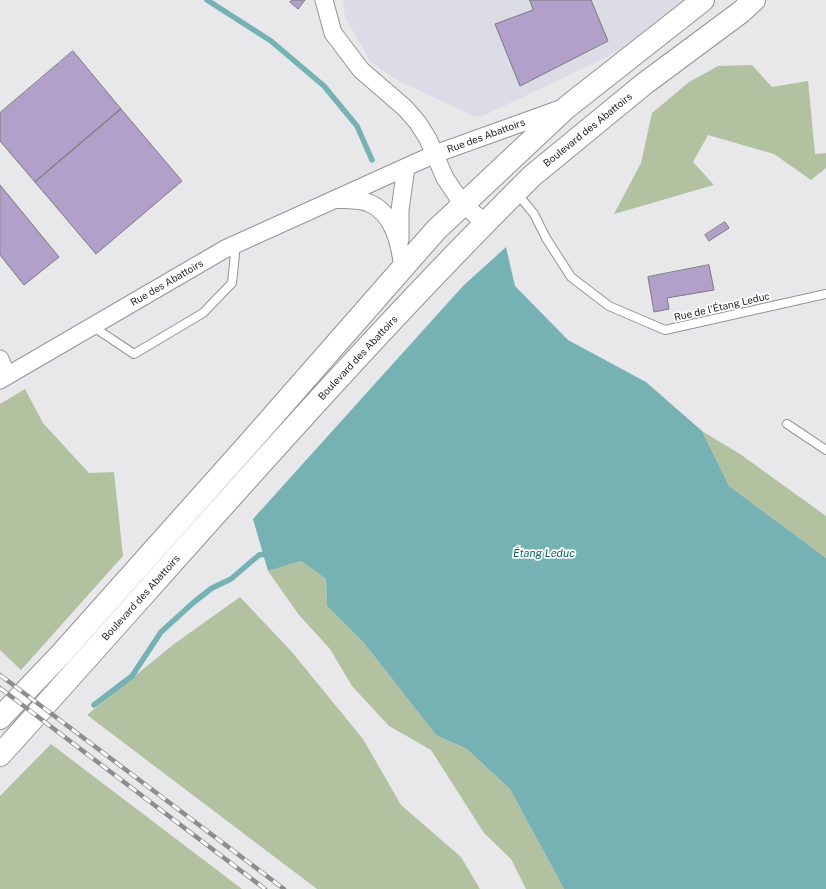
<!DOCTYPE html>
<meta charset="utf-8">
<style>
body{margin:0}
canvas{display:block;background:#e8e8eb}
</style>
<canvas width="826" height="889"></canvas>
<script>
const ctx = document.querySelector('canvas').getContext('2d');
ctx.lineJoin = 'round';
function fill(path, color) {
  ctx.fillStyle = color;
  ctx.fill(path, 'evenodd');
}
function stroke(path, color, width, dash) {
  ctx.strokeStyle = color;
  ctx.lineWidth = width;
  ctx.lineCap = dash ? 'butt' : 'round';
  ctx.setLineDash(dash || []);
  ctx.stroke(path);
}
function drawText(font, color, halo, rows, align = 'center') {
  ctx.font = font + ' "Public Sans",sans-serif';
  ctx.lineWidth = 3.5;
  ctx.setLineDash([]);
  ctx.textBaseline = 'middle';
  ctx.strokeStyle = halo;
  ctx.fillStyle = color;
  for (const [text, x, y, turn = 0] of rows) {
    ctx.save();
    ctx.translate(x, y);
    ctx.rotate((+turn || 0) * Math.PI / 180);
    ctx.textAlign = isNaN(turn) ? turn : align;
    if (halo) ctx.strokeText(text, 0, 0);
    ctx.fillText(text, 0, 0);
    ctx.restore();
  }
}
const built = new Path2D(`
 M 343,0 L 692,0 L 613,54 L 483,116 L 473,116 L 393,78 L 370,61 L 345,17 Z`);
const green = new Path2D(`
 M 752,65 L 772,87 L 808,81 L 815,154 L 826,153 L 826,168 L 811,180 L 774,154 L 708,135 L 693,162 L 714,185 L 614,214 L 641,163 L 652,113 L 689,82 L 718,66 Z
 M 25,389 L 43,423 L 89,473 L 114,472 L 123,556 L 21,670 L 0,650 L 0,404 Z
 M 702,431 L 740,454 L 826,516 L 826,558 L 729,486 Z
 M 301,561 L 326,579 L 327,606 L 364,643 L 436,735 L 467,749 L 510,789 L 564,889 L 526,889 L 511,859 L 484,833 L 431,750 L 389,726 L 352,686 L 330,649 L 299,615 L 268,571 Z
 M 240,597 L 291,651 L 363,739 L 401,805 L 461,857 L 480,889 L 317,889 L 87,715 L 174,644 Z
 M 51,744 L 242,889 L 0,889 L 0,796 Z`);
const water = new Path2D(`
 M 506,247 L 515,286 L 568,340 L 646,382 L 702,431 L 729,486 L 826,558 L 826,889 L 564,889 L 510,789 L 467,749 L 436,735 L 364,643 L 327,606 L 326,579 L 301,561 L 268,571 L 253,519 L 463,286 Z`);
const stream = new Path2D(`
 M 207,0 L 271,41 L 324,86 L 357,126 L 372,160
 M 94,705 L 132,676 L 161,632 L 194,602 L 212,588 L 231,579 L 259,555 L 269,554`);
const building = new Path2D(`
 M 292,0 L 305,0 L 298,9 L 290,2 Z
 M 530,0 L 591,0 L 608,41 L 520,86 L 495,24 L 533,10 Z
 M 73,51 L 121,109 L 35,182 L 0,141 L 0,113 Z
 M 121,109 L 182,181 L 96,254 L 35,182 Z
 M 0,185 L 59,257 L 24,285 L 0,255 Z
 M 725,222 L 729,228 L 709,241 L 705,235 Z
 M 709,265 L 714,290 L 667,298 L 669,309 L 654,312 L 648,277 Z`);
const lane = new Path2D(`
 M 516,192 L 534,214 L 546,238 L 571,277 L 609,306 L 665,330 L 826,294
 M 92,326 L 134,354 L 203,313 L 232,283 L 236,244
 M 787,424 L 826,450`);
const street = new Path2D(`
 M 324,0 L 333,33 L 361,70 L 405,108 L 418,123 L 428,139 L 445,178 L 453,190 L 463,204 L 485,223
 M 335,199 C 345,200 360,199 369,203 C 394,213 400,245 403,268
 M 400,240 L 400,210 L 406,167
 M 0,359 L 7,376
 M 0,380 L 225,249 L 435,154 L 563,108`);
const secondary = new Path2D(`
 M 0,718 L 61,654 L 251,441 L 436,230 L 567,107 L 703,0
 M 0,755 C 176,561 346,361 532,176 L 644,84 L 741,12 L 754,0`);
const rail = new Path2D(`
 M 0,675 L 284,889
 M 0,688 L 265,889`);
const streetNames = [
 ["Boulevard des Abattoirs",588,130,-39],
 ["Rue des Abattoirs",486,136,-20],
 ["Rue des Abattoirs",167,283,-30],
 ["Rue de l'Étang Leduc",722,307,-13],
 ["Boulevard des Abattoirs",358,358,-47],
 ["Boulevard des Abattoirs",141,598,-48]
];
const waterNames = [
 ["Étang Leduc",544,554]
];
fill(built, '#dbdce6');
fill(green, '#b2c1a0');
fill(water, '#76b1b4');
stroke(stream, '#76b1b4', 5.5);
fill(building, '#b1a0ca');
stroke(building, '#7b7a7c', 1);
stroke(lane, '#949497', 10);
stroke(street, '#949497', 19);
stroke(secondary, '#949497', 24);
stroke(lane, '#fff', 8);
stroke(street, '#fff', 17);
stroke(secondary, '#fff', 22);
stroke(rail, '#8d8d8f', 4.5);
stroke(rail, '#fff', 3, [9]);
drawText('10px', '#252526', '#fff', streetNames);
drawText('italic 11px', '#0d6165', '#fff', waterNames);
</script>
